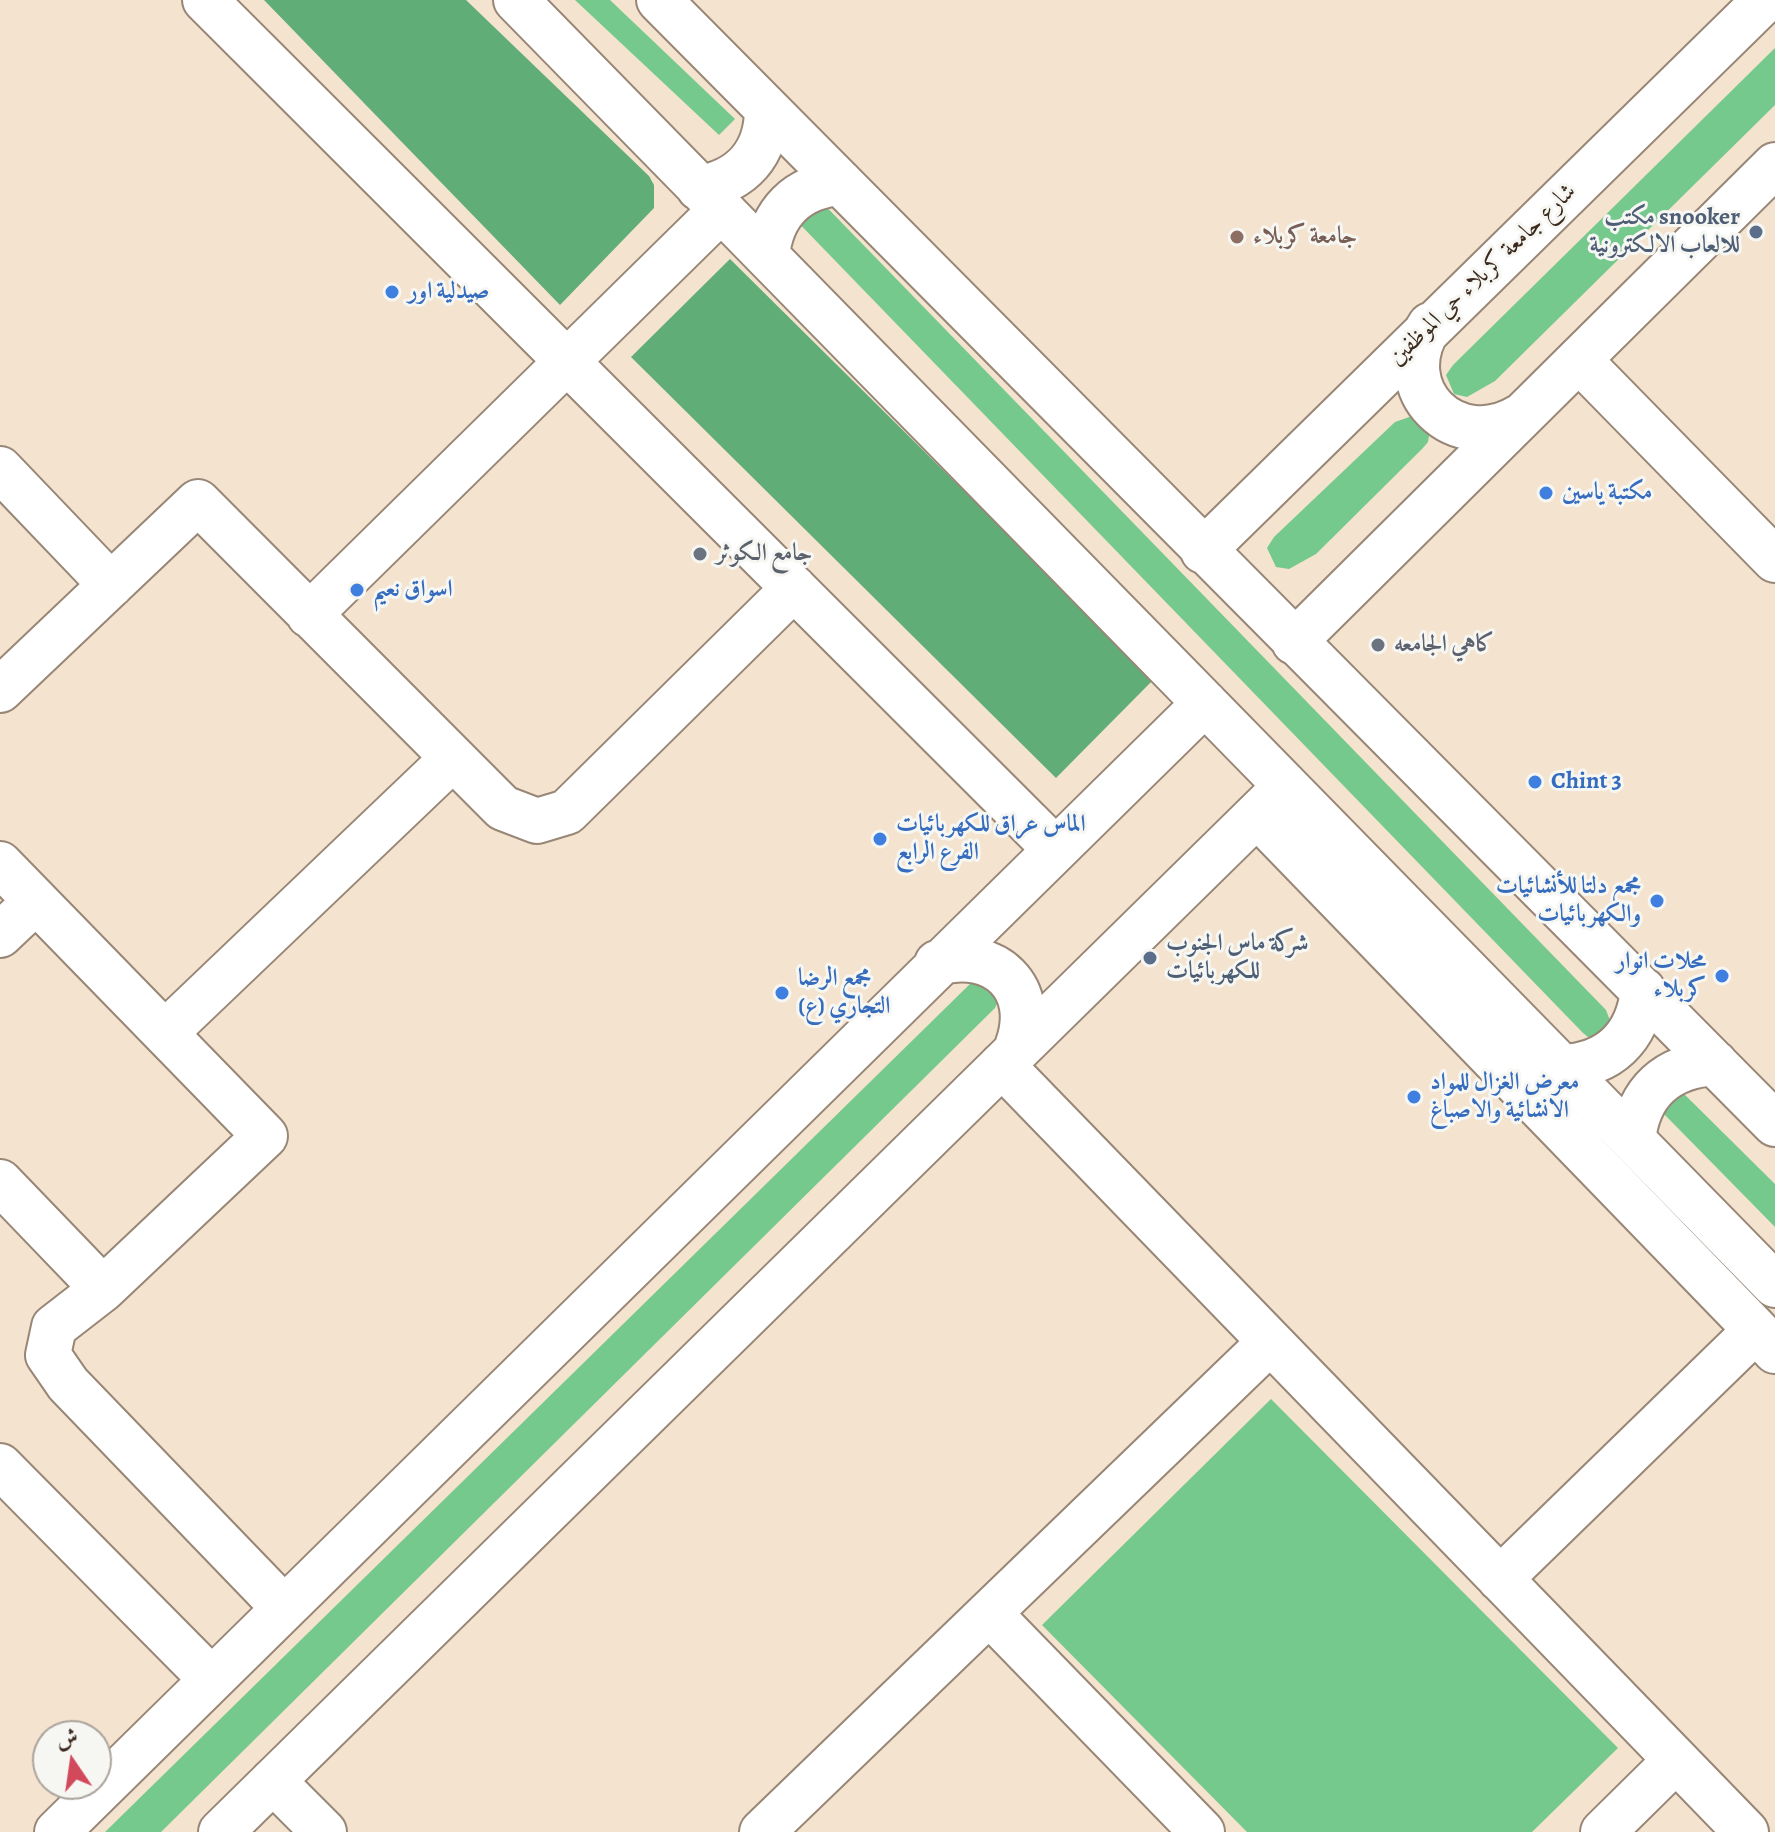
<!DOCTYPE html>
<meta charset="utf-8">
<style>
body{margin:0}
#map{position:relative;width:1775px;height:1832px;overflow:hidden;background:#f4e3ce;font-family:Alegreya,Amiri,serif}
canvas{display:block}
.north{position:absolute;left:32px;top:1720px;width:80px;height:80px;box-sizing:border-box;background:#f6f6f2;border:2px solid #aba49d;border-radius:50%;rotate:347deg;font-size:22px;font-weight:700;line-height:32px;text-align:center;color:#3b2a1e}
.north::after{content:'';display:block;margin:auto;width:28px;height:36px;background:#d1495b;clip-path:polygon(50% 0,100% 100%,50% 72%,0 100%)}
</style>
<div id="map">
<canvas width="1775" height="1832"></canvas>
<div class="north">ش</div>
</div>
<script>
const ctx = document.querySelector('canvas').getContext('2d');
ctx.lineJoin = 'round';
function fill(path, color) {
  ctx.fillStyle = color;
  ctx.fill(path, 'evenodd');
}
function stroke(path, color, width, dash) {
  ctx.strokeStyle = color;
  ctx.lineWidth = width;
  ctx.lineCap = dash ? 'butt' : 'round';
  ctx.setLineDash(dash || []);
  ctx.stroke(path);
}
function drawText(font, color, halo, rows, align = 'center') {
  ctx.font = font + ' Alegreya,Amiri,serif';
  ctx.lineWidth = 6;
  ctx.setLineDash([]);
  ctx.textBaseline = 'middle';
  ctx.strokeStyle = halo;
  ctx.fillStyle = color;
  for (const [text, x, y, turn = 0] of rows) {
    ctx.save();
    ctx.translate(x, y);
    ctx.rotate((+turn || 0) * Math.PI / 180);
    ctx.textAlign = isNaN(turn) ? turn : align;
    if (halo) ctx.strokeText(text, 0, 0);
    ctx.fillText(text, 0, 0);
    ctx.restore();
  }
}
const green = new Path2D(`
 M 575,0 L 610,0 L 735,119 L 719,135 Z
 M 1775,48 L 1775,105 L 1495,381 L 1467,397 L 1454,394 L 1446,375 L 1453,365 Z
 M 811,191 L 1606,1010 L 1612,1026 L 1592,1040 L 1583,1033 L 789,213 Z
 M 1415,415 L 1430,430 L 1428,442 L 1422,449 L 1316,554 L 1289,569 L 1276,567 L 1267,548 L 1274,537 L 1395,422 Z
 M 985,980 L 1001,995 L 995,1008 L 161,1832 L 105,1832 L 971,983 Z
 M 1680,1090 L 1775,1184 L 1775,1227 L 1664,1114 L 1660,1106 Z
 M 1271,1399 L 1618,1748 L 1532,1832 L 1247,1832 L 1042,1625 Z`);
const forest = new Path2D(`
 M 264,0 L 466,0 L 649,176 L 654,185 L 654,208 L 560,305 Z
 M 730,259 L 1154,679 L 1056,778 L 631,357 Z`);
const minor = new Path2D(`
 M 205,0 L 1055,849
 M 1579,360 L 1775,560
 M 0,469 L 111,585
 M 309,615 L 721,210
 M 0,690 L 198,502 L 503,808 L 537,821 L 567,812 L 794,588
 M 1257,815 L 1756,1330
 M 0,864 L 265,1136 L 103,1289
 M 0,935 L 36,901
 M 165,1033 L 453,758
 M 1002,1065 L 1746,1832
 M 0,1182 L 103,1289 L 54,1327 L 48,1355 L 68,1384 L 284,1608
 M 0,1466 L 211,1679
 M 1500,1579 L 1756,1330 L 1775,1351
 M 989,1613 L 1202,1832
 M 273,1781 L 324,1832
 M 762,1832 L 1270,1342
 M 1603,1832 L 1676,1760`);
const major = new Path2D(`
 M 516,0 L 1775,1285
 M 659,0 L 1775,1124
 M 699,188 C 742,181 767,154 767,109
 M 767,256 C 771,213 797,186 841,183
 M 1430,325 C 1388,390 1456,456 1521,416
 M 1203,551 L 1765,0
 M 1294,642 L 1775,165
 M 937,963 C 995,947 1039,988 1017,1047
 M 1562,1067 C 1609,1065 1638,1038 1643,990
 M 1633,1140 C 1638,1092 1667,1066 1715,1063
 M 57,1832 L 1205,703
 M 221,1832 L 1286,786`);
const markers = [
 [1756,232,8,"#5c6f8a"],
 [1237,237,8,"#8d6e63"],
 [392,292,8,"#3f7fe0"],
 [1546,493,8,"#3f7fe0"],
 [700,554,8,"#6b7280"],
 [357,590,8,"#3f7fe0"],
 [1378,645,8,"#6b7280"],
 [1535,782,8,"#3f7fe0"],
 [880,839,8,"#3f7fe0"],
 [1657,901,8,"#3f7fe0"],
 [1150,958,8,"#5c6f8a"],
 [1722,976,8,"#3f7fe0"],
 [782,993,8,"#3f7fe0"],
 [1414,1097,8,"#3f7fe0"]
];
const serviceNames = [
 ["مكتب snooker",1740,218],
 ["للالعاب الالكترونية",1740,246],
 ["شركة ماس الجنوب",1166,944,"left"],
 ["للكهربائيات",1166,972,"left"]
];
const educationNames = [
 ["جامعة كربلاء",1253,237]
];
const streetNames = [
 ["شارع جامعة كربلاء حي الموظفين",1483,275,-44]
];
const shopNames = [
 ["صيدلية اور",408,292],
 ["مكتبة ياسين",1562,493],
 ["اسواق نعيم",373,590],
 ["Chint 3",1551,782],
 ["الماس عراق للكهربائيات",896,825],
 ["الفرع الرابع",896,853],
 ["مجمع دلتا للأنشائيات",1641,887,"right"],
 ["والكهربائيات",1641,915,"right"],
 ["محلات انوار",1706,962,"right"],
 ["كربلاء",1706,990,"right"],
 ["مجمع الرضا",798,979],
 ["(ع) التجاري",798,1007],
 ["معرض الغزال للمواد",1430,1083],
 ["الانشائية والاصباغ",1430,1111]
];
const worshipNames = [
 ["جامع الكوثر",716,554],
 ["كاهي الجامعه",1394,645]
];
fill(green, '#75c98d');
fill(forest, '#60ad78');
stroke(minor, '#988676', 48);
stroke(major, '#988676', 48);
stroke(minor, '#fff', 44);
stroke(major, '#fff', 44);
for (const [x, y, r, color] of markers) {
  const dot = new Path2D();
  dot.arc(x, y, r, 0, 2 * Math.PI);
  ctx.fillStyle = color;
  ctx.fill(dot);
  stroke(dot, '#f6f6f2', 3);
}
drawText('bold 24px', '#4e5e75', '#f6f6f2', serviceNames, 'right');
drawText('bold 24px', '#785e54', '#f6f6f2', educationNames, 'left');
drawText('24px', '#3b2a1e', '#f6f6f2', streetNames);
drawText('bold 24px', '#366cbe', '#f6f6f2', shopNames, 'left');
drawText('bold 24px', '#5b616d', '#f6f6f2', worshipNames, 'left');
</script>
